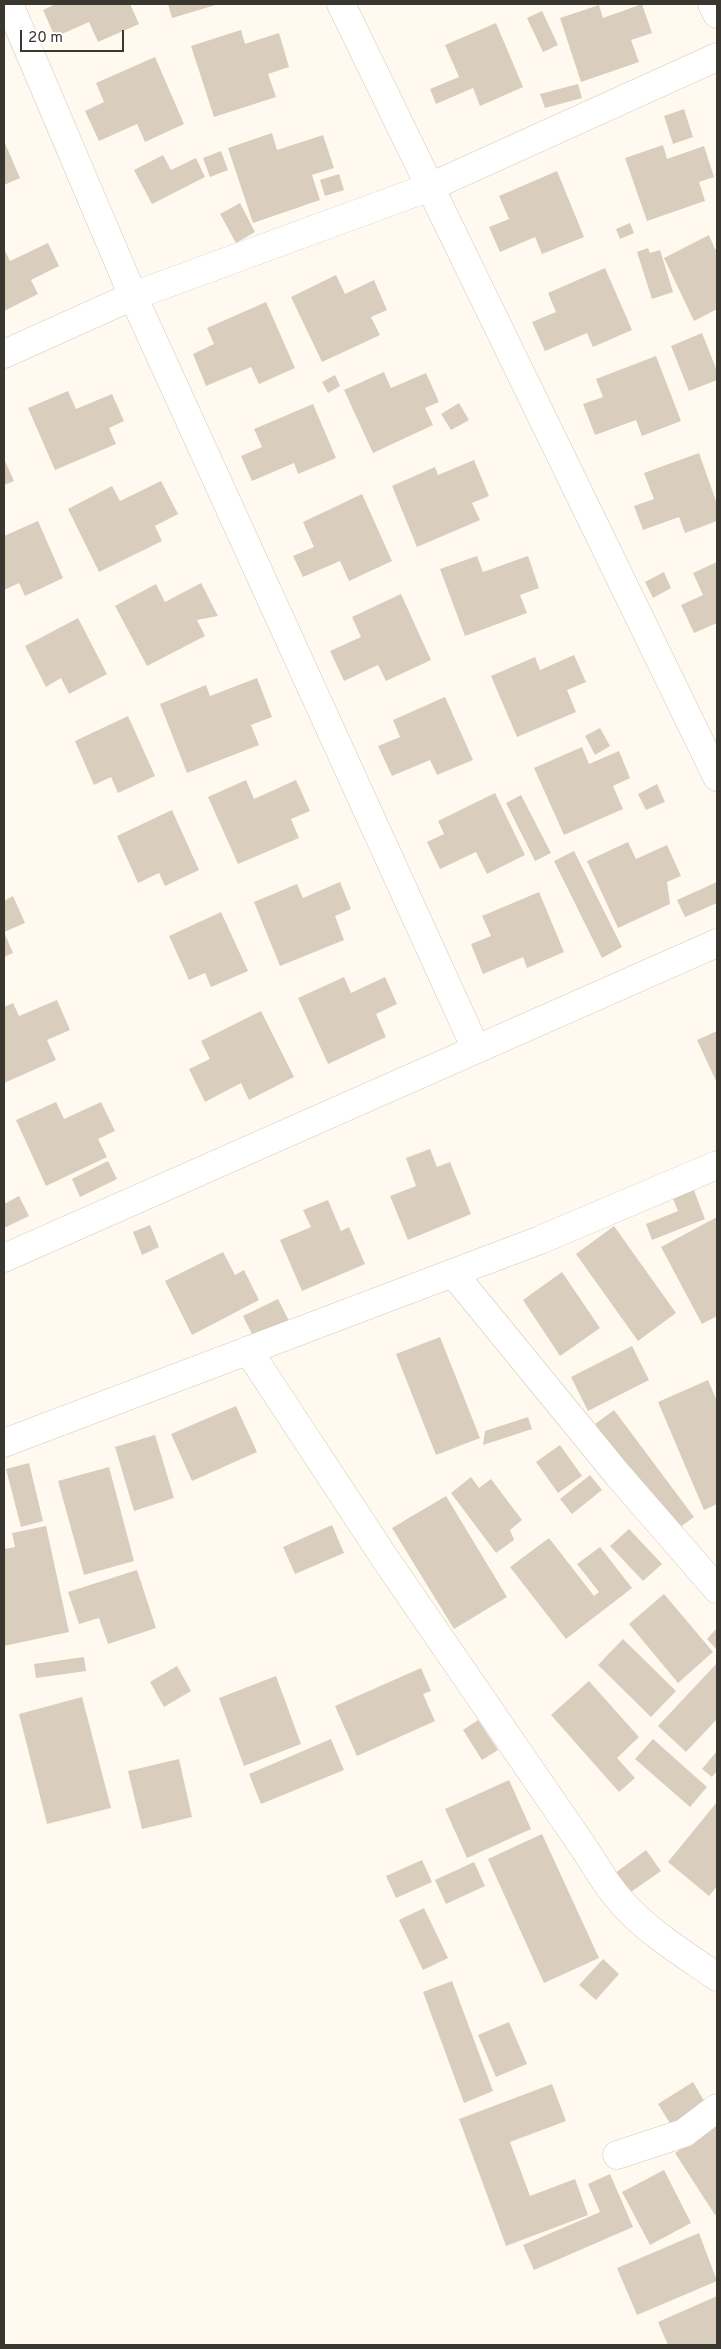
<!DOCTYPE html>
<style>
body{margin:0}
#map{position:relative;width:721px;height:2349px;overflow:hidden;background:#fff9ef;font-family:Overpass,sans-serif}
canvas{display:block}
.frame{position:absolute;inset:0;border:5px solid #3a3730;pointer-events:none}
.scale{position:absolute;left:20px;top:30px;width:104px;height:22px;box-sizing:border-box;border:2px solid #3a3730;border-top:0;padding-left:6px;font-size:15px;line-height:18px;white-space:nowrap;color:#3a3730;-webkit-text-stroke:4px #fff;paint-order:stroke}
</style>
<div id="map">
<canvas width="721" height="2349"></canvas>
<div class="frame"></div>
<div class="scale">20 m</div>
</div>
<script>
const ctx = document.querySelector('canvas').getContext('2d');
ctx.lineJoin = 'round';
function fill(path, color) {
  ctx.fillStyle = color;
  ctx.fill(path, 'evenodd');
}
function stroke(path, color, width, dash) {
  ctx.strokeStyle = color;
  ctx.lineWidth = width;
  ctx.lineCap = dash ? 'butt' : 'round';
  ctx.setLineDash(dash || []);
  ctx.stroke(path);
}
const building = new Path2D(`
 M 56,4 L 130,4 L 139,24 L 98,42 L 89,22 L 55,37 L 43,10 Z
 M 168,4 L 219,4 L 172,18 Z
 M 642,4 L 652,33 L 631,40 L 639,62 L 581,82 L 560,18 L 599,5 L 603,18 Z
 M 542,11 L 558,45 L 543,52 L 527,18 Z
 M 496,23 L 523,87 L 480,106 L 473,88 L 436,104 L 430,89 L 459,77 L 445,45 Z
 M 241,30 L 245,44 L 279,33 L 289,67 L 268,74 L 276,97 L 214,117 L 191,46 Z
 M 155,57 L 184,124 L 145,142 L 137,124 L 99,141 L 85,111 L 104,102 L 96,83 Z
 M 578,84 L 582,98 L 545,108 L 540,94 Z
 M 684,109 L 693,137 L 673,144 L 664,116 Z
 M 272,133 L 277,150 L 323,135 L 334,168 L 312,175 L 320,200 L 253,223 L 228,148 Z
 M 4,141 L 20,178 L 4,185 Z
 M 663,145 L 667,159 L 704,146 L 714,177 L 699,182 L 705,201 L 647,221 L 625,158 Z
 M 221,151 L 228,170 L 210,177 L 203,158 Z
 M 163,155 L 171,170 L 196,158 L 205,177 L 152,204 L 134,170 Z
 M 557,171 L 584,237 L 542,254 L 535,237 L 500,252 L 489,227 L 509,219 L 499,196 Z
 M 339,174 L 344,190 L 325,196 L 320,180 Z
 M 240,203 L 255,232 L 236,243 L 220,214 Z
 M 630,223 L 634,233 L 620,239 L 616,229 Z
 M 709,235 L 715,249 L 717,249 L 717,309 L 694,321 L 664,258 Z
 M 48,243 L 59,266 L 31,280 L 38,294 L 4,311 L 4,249 L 10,261 Z
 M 648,248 L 650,253 L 660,250 L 673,292 L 652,299 L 637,252 Z
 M 605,268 L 632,330 L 593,347 L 587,333 L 545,351 L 532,322 L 556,312 L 548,293 Z
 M 336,275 L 345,294 L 374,280 L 387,310 L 371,317 L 380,335 L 322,362 L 291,297 Z
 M 266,302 L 295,368 L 259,384 L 251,367 L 206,386 L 193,354 L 214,344 L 207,328 Z
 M 702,333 L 717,371 L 717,380 L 689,391 L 671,346 Z
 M 656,356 L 681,421 L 642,436 L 636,420 L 595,435 L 583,404 L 603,397 L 596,379 Z
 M 384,372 L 391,388 L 426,373 L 439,402 L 425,408 L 433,425 L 373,453 L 344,390 Z
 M 335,375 L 340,386 L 328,393 L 322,382 Z
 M 68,391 L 76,409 L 112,394 L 124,421 L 109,428 L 116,444 L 55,470 L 28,408 Z
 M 459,403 L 469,420 L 451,430 L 441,414 Z
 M 313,404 L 336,458 L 298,474 L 294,463 L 252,481 L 241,456 L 262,447 L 254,429 Z
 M 699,453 L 717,504 L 717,521 L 685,533 L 679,517 L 643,530 L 634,506 L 654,499 L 644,473 Z
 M 4,459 L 14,481 L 4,485 Z
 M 474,460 L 489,496 L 472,503 L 480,520 L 417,547 L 392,486 L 435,467 L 438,475 Z
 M 161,481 L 178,514 L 155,526 L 162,541 L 99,572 L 68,509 L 112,486 L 120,501 Z
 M 362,494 L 392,561 L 349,581 L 340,561 L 303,577 L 293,556 L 314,547 L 303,522 Z
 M 38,521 L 63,578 L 25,596 L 19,583 L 4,590 L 4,536 Z
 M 477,556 L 483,572 L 528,556 L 539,588 L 520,595 L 527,613 L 465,636 L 440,569 Z
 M 717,562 L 717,623 L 694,633 L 681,605 L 703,595 L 693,573 Z
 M 664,572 L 671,588 L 653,598 L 645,582 Z
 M 201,583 L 218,616 L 197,620 L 205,636 L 147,666 L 115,606 L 156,584 L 165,602 Z
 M 401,594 L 431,660 L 386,681 L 378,665 L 344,681 L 330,651 L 361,637 L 352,617 Z
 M 78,618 L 107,674 L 69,694 L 61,678 L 46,687 L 25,646 Z
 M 574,655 L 586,682 L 567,690 L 576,712 L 517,737 L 491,676 L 535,657 L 540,670 Z
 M 257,678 L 272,717 L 251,725 L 259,745 L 187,773 L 160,704 L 206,685 L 210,696 Z
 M 445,697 L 473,760 L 437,775 L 430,760 L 392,776 L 378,746 L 400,737 L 393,720 Z
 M 128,716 L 155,776 L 118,793 L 111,777 L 94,785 L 75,741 Z
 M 600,728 L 610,746 L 595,755 L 585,736 Z
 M 582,747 L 589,764 L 619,751 L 630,778 L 613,786 L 623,809 L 564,835 L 534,768 Z
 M 246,780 L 254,799 L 296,780 L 310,811 L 291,819 L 299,838 L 238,864 L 208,797 Z
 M 657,784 L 665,802 L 646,810 L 638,794 Z
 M 495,793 L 525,855 L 487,874 L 476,852 L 440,869 L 427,842 L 444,834 L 438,821 Z
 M 521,795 L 551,853 L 535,861 L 506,803 Z
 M 172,810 L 199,870 L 165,886 L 159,873 L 138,883 L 117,836 Z
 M 628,842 L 636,859 L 667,845 L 681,876 L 667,882 L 670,904 L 618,928 L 587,861 Z
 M 574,851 L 622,947 L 602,958 L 554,861 Z
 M 340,882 L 351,909 L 335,916 L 344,940 L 280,966 L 254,902 L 297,884 L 303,898 Z
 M 717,882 L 717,903 L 685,917 L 677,900 Z
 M 539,892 L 564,952 L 527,968 L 523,957 L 483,974 L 471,944 L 491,936 L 482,916 Z
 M 13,896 L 25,923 L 4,932 L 13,953 L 4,957 L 4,901 Z
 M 221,912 L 248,971 L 211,987 L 205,973 L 189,980 L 169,936 Z
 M 344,977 L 351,993 L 385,977 L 397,1004 L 376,1014 L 386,1037 L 328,1064 L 298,998 Z
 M 57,1000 L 70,1030 L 47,1040 L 56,1060 L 4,1083 L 4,1007 L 13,1003 L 19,1016 Z
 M 261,1011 L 294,1077 L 249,1100 L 241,1083 L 205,1102 L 189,1069 L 210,1059 L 201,1041 Z
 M 717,1031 L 717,1083 L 697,1040 Z
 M 56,1102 L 64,1119 L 101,1102 L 115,1131 L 98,1139 L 107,1157 L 46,1186 L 16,1120 Z
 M 430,1149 L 437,1167 L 450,1162 L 471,1214 L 408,1240 L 390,1196 L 416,1186 L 406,1158 Z
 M 108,1161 L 117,1179 L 80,1197 L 72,1179 Z
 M 692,1185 L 705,1219 L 652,1240 L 646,1224 L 678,1211 L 671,1194 Z
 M 19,1196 L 29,1216 L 4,1228 L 4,1204 Z
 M 328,1200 L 341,1231 L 349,1227 L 365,1264 L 302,1291 L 280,1240 L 311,1227 L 303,1210 Z
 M 717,1217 L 717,1316 L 702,1324 L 661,1247 Z
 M 150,1225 L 159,1247 L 142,1255 L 133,1232 Z
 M 614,1226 L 676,1313 L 638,1341 L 576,1254 Z
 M 223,1252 L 235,1275 L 244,1270 L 259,1300 L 192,1335 L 165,1281 Z
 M 562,1272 L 600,1328 L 560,1356 L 523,1300 Z
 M 278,1299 L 289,1321 L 254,1338 L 243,1316 Z
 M 440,1337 L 480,1438 L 436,1455 L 396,1354 Z
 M 632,1346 L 649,1380 L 588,1411 L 571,1377 Z
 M 708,1380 L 717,1401 L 717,1504 L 704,1510 L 658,1402 Z
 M 236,1406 L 257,1452 L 192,1481 L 171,1434 Z
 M 614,1410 L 694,1517 L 675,1531 L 595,1424 Z
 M 528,1417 L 532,1429 L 483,1445 L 485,1431 Z
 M 155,1435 L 174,1498 L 134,1511 L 115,1447 Z
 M 560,1445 L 582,1476 L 558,1493 L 536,1462 Z
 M 29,1463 L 43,1521 L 21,1527 L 6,1469 Z
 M 109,1467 L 134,1561 L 84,1575 L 58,1481 Z
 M 590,1475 L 602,1490 L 572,1514 L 560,1499 Z
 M 471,1477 L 479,1488 L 491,1479 L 522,1520 L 510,1530 L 514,1540 L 496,1553 L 451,1493 Z
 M 446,1496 L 507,1597 L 454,1629 L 392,1528 Z
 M 332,1525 L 344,1553 L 295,1574 L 283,1547 Z
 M 46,1526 L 69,1632 L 4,1646 L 4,1549 L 15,1547 L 12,1533 Z
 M 629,1529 L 662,1564 L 643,1581 L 610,1546 Z
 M 549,1538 L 594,1596 L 599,1592 L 577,1564 L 600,1547 L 632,1588 L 566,1639 L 510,1567 Z
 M 137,1570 L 156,1628 L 108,1644 L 99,1618 L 79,1624 L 68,1592 Z
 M 664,1594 L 713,1652 L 678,1683 L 629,1624 Z
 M 717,1628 L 717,1650 L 707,1639 Z
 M 623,1639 L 676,1691 L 651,1717 L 598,1665 Z
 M 84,1657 L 86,1671 L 36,1678 L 34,1664 Z
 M 717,1663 L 717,1719 L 686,1752 L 658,1726 Z
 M 177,1666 L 191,1691 L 164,1707 L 150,1682 Z
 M 421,1668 L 431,1691 L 423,1694 L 435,1721 L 357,1756 L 335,1706 Z
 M 276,1676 L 301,1744 L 244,1766 L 219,1698 Z
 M 589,1681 L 639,1737 L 617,1758 L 635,1778 L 619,1792 L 551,1715 Z
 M 82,1697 L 111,1808 L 47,1824 L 19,1714 Z
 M 478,1720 L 498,1750 L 482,1760 L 463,1730 Z
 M 331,1739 L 344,1770 L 261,1804 L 249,1774 Z
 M 653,1739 L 707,1787 L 690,1807 L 635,1759 Z
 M 717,1751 L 717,1771 L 712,1777 L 702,1769 Z
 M 179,1759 L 192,1817 L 142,1829 L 128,1771 Z
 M 509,1780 L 531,1829 L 467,1858 L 445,1809 Z
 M 717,1802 L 717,1886 L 709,1896 L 668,1862 Z
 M 542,1834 L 599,1958 L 544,1983 L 488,1859 Z
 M 646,1850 L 661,1871 L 628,1894 L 614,1874 Z
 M 422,1860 L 432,1882 L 396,1898 L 386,1876 Z
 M 474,1862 L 485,1886 L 446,1904 L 435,1880 Z
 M 424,1908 L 448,1958 L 423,1970 L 399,1920 Z
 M 603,1959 L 619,1974 L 596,2000 L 579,1985 Z
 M 452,1981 L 493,2091 L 464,2103 L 423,1992 Z
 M 509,2022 L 527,2064 L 496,2077 L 478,2035 Z
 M 693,2082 L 706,2104 L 671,2125 L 658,2104 Z
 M 552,2084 L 566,2121 L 510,2142 L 530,2196 L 575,2179 L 588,2215 L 506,2246 L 459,2119 Z
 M 717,2126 L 717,2214 L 715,2215 L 675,2153 Z
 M 664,2170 L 691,2223 L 650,2245 L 622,2192 Z
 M 610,2174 L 633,2227 L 534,2270 L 523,2245 L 600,2212 L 588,2184 Z
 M 699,2233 L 717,2281 L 637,2315 L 617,2268 Z
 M 717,2296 L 717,2345 L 668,2345 L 658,2322 Z`);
const minor = new Path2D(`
 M 9,4 L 133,296 L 476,1049
 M 341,4 L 717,777
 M 712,4 L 717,14
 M 4,354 L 133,296 L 430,187 L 717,57
 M 4,1258 L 717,943
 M 453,1273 L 618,1475 L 717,1589
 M 248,1350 L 384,1557 L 586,1851 C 599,1872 611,1892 629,1910 C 654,1936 687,1956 717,1977
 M 4,1443 L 540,1240 L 717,1165
 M 617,2155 L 684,2133 L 717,2108`);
fill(building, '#d9cebe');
stroke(minor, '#d2cab8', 29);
stroke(minor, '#fff', 28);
</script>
